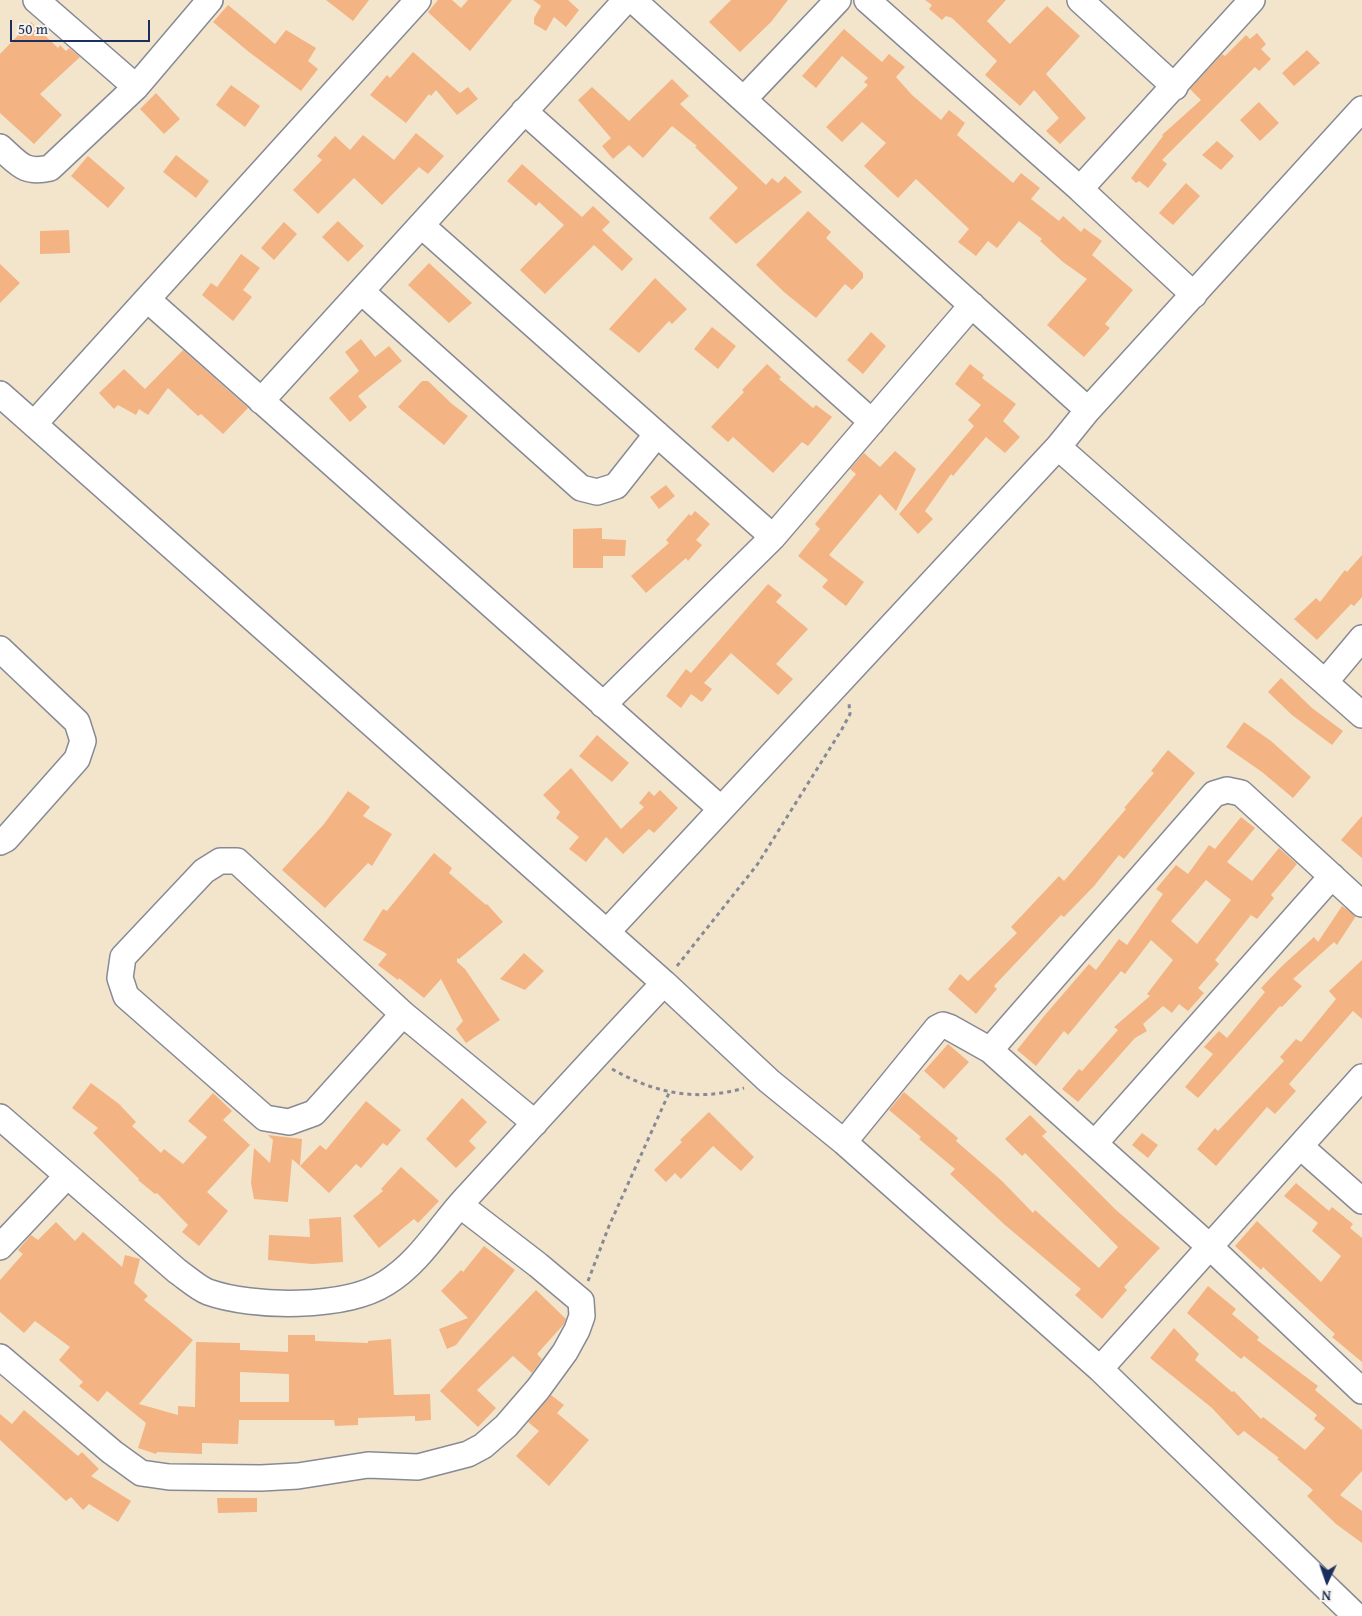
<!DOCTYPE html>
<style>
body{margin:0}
#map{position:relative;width:1362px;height:1616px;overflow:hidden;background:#f3e5cc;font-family:"Gentium Book Plus",serif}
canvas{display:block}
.north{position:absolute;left:1302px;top:1556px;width:50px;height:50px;-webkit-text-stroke:4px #f7f3e8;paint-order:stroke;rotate:183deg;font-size:14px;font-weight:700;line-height:20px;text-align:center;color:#1b2f5e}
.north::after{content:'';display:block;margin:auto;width:18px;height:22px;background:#1b2f5e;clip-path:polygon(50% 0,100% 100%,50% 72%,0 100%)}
.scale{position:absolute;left:10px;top:20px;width:140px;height:22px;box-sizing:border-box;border:2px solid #1b2f5e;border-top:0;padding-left:6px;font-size:15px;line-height:18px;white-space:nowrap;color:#1b2f5e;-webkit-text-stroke:4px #f7f3e8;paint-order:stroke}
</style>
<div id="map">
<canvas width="1362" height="1616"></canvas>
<div class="north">N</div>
<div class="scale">50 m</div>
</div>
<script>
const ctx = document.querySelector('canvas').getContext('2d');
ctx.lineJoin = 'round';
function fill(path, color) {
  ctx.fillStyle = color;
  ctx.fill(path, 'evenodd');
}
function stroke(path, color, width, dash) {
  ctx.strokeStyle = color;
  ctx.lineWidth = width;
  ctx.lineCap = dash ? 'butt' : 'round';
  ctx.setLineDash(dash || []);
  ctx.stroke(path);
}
const building = new Path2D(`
 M 326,0 L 369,0 L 353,21 Z
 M 438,0 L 452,0 L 461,8 L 468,0 L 512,0 L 470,51 L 428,12 Z
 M 533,0 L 568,0 L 579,10 L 566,27 L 554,17 L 546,31 L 534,24 L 534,18 L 541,6 Z
 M 731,0 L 788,0 L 771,22 L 740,52 L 709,22 Z
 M 925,0 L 1006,0 L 987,21 L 1010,44 L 1047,6 L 1080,36 L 1046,74 L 1086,118 L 1060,144 L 1046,131 L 1059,118 L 1034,90 L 1020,106 L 985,75 L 997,61 L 952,18 L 946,16 L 942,20 L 929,9 L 932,5 Z
 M 228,5 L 275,44 L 286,30 L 316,48 L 308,61 L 318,69 L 301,91 L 249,52 L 213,22 Z
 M 31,22 L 58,48 L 60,45 L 66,51 L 69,48 L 80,57 L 40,94 L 62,115 L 34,144 L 0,113 L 0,54 Z
 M 844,29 L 882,62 L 889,54 L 905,67 L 896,77 L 912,95 L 941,120 L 949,110 L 965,123 L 957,135 L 1013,183 L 1021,173 L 1040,188 L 1031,199 L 1059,221 L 1063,216 L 1081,232 L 1084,228 L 1102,241 L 1092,255 L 1133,290 L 1105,324 L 1110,328 L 1084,357 L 1047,325 L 1087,279 L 1063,262 L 1040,241 L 1042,239 L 1019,221 L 997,248 L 988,241 L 976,256 L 958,242 L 969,229 L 916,179 L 898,198 L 864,166 L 886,143 L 862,122 L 842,142 L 826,127 L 868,85 L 864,82 L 868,78 L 842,56 L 816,88 L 802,76 Z
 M 1257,33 L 1266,44 L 1261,49 L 1271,59 L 1259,71 L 1255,67 L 1162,160 L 1167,164 L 1148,188 L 1139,181 L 1136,183 L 1131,178 L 1163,136 L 1162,135 L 1201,100 L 1190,89 L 1222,54 L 1225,56 L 1246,35 L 1250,39 Z
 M 1307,50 L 1320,63 L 1294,86 L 1282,73 Z
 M 413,52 L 460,93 L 468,87 L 478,99 L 457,115 L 436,90 L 431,96 L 429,94 L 406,123 L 370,95 L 387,75 L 390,78 Z
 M 672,79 L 689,96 L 680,104 L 766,185 L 772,178 L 778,183 L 785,176 L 802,192 L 736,244 L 709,218 L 738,188 L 695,147 L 697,146 L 672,126 L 643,158 L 629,145 L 613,159 L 602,146 L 611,138 L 578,100 L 592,87 L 629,121 Z
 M 231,85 L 260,106 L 245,127 L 216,105 Z
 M 156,93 L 180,119 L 164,134 L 140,109 Z
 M 1259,102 L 1279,123 L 1260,141 L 1240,120 Z
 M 416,133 L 444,156 L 428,174 L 419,167 L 382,205 L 354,178 L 318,214 L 293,190 L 322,160 L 317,156 L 335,136 L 350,150 L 363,135 L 394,160 Z
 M 1217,141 L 1234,156 L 1221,170 L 1202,155 Z
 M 176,155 L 209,181 L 196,198 L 163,172 Z
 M 88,156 L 125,188 L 108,208 L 71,176 Z
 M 522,164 L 582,217 L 593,206 L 610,222 L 602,230 L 633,259 L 622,271 L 594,245 L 545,294 L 520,270 L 564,225 L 539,202 L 536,206 L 507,181 Z
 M 1186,183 L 1200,196 L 1173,225 L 1159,213 Z
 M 808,211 L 831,232 L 826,238 L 863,273 L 863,278 L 852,290 L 845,284 L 816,318 L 784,292 L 756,265 Z
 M 338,221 L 364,246 L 348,262 L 322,237 Z
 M 284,222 L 297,234 L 274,260 L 261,248 Z
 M 69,230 L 70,253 L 40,254 L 40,231 Z
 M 241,254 L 260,268 L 243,290 L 252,297 L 233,321 L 202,295 L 211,283 L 217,287 Z
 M 429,263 L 472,303 L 449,323 L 408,285 Z
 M 0,264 L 20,283 L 0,303 Z
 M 655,278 L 687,309 L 672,324 L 669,321 L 639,353 L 609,329 Z
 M 712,327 L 736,346 L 718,369 L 694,349 Z
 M 871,332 L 886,346 L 863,374 L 847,360 Z
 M 361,339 L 375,357 L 389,346 L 402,361 L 358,396 L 367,407 L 350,422 L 329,398 L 359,371 L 345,352 Z
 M 183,350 L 248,408 L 223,434 L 201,414 L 198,416 L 168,388 L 148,415 L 139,409 L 136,415 L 118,405 L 114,409 L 99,393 L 124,369 L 145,389 Z
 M 767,364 L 781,377 L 779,379 L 813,408 L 816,405 L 832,417 L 808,446 L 802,442 L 773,473 L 733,437 L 728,442 L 711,427 L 744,392 L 742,390 Z
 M 970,364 L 984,375 L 982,378 L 1016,404 L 1003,421 L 1020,437 L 1005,453 L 986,437 L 953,476 L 951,474 L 925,511 L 933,519 L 918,534 L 899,514 L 974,426 L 968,420 L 981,405 L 955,384 Z
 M 422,381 L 428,381 L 452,404 L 468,416 L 444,445 L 398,407 Z
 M 895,451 L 916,469 L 896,511 L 880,494 L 829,555 L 864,582 L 846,606 L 822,587 L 828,580 L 798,556 L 820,529 L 815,524 L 856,474 L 850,469 L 864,453 L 880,467 Z
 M 666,485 L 675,496 L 659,509 L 650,497 Z
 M 695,511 L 710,524 L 696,540 L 702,545 L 688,561 L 686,558 L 646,593 L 631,576 L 669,543 L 666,540 L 689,514 L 691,516 Z
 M 602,528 L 602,539 L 626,540 L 625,556 L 603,556 L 603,568 L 573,568 L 573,529 Z
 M 1362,555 L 1362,597 L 1354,606 L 1351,604 L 1317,640 L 1294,619 L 1316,598 L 1320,602 L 1345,570 L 1347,572 Z
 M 768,584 L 782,595 L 776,602 L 808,629 L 776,664 L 793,679 L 778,695 L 731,653 L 704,683 L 712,689 L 702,702 L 691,694 L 681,708 L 666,696 L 686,669 L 691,673 Z
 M 1281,678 L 1312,708 L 1343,731 L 1332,745 L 1292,715 L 1268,692 Z
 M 1244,722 L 1271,741 L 1311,777 L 1293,798 L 1262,772 L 1226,747 Z
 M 597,735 L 629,763 L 612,782 L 579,756 Z
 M 1168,750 L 1195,773 L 1124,859 L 1119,855 L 1094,886 L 1064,917 L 1061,915 L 994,986 L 997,989 L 976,1014 L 948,989 L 960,974 L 968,981 L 1017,933 L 1011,927 L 1059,876 L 1064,881 L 1126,809 L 1124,808 L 1154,773 L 1151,771 Z
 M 571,768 L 621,829 L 644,807 L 639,803 L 649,791 L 654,796 L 660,790 L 678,808 L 654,833 L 649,829 L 623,854 L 606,837 L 586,862 L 569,849 L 579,837 L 556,818 L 560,812 L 543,795 Z
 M 348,791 L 370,807 L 363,816 L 392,834 L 372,866 L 368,863 L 325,908 L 282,870 L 324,824 Z
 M 1362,816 L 1362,858 L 1341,840 Z
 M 1241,817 L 1255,828 L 1227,862 L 1252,881 L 1279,848 L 1297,864 L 1271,895 L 1274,898 L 1257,919 L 1251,915 L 1215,960 L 1219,964 L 1198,988 L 1204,993 L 1188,1011 L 1179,1004 L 1172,1013 L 1163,1006 L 1143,1024 L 1147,1031 L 1135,1038 L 1078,1102 L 1062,1089 L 1079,1069 L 1082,1071 L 1118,1030 L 1114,1027 L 1150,996 L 1147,994 L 1173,960 L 1151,940 L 1125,974 L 1121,971 L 1068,1035 L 1064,1031 L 1036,1066 L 1017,1050 L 1045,1015 L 1089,964 L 1096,970 L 1119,939 L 1127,945 L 1163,894 L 1156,889 L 1176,865 L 1188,874 L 1209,845 L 1215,849 ZM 1206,880 L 1231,900 L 1197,944 L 1171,921 Z
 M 434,853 L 452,868 L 449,873 L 486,905 L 487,904 L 503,922 L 459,959 L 457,958 L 457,962 L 465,969 L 500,1020 L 466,1043 L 456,1029 L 463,1021 L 441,979 L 424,998 L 399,978 L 398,980 L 378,965 L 387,954 L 363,940 L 383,909 L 387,911 Z
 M 1342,906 L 1356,916 L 1337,945 L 1334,942 L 1293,979 L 1302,986 L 1282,1007 L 1280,1006 L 1198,1098 L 1185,1087 L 1213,1054 L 1204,1047 L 1219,1031 L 1227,1038 L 1265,992 L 1261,988 L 1282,966 L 1314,937 L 1318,942 Z
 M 524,953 L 544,971 L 525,990 L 500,979 Z
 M 1362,960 L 1362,1019 L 1353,1011 L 1289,1084 L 1296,1091 L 1275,1114 L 1267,1107 L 1216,1166 L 1197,1149 L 1215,1128 L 1218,1131 L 1284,1061 L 1280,1057 L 1296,1039 L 1301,1042 L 1336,999 L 1329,991 Z
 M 948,1044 L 969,1062 L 944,1089 L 924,1071 Z
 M 91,1083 L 119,1104 L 136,1122 L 132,1126 L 161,1153 L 164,1149 L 183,1164 L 207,1137 L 188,1121 L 213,1093 L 232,1111 L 223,1120 L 250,1145 L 207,1192 L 228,1211 L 199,1246 L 182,1232 L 188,1225 L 157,1193 L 155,1194 L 138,1180 L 139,1179 L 93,1133 L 98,1128 L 72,1108 Z
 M 904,1092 L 958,1138 L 956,1141 L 1002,1181 L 1033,1213 L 1035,1210 L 1099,1268 L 1118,1247 L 1025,1153 L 1022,1156 L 1005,1139 L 1030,1115 L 1047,1132 L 1042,1136 L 1116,1210 L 1160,1248 L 1124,1287 L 1127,1290 L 1102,1319 L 1075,1295 L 1081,1289 L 1005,1225 L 950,1174 L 955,1169 L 919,1139 L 921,1137 L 889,1110 Z
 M 462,1098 L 487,1122 L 469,1141 L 476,1148 L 456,1168 L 426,1139 Z
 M 366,1101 L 401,1130 L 387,1146 L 383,1143 L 361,1168 L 356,1164 L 329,1193 L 300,1166 L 320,1145 L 326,1150 Z
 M 709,1112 L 754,1157 L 741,1171 L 713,1146 L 681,1179 L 675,1173 L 666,1182 L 654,1170 L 682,1142 L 680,1140 Z
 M 1142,1133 L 1158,1145 L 1148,1158 L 1132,1145 Z
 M 268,1135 L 302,1139 L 300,1166 L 292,1159 L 288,1202 L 254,1199 L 251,1183 L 254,1148 L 270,1163 L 273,1140 Z
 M 401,1167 L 439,1201 L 418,1223 L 414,1219 L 379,1248 L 353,1216 L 383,1191 L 381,1189 Z
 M 1296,1183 L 1329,1211 L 1332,1207 L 1353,1224 L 1350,1228 L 1362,1238 L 1362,1362 L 1332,1337 L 1335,1334 L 1263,1267 L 1261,1270 L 1235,1246 L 1257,1221 L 1321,1282 L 1341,1256 L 1312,1231 L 1318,1223 L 1284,1196 Z
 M 341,1217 L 343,1262 L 312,1264 L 268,1260 L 269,1235 L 310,1237 L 309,1219 Z
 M 56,1222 L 75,1241 L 83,1232 L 122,1267 L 125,1255 L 140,1259 L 134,1283 L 148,1296 L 144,1300 L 193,1340 L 139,1404 L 178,1415 L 178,1406 L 195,1407 L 196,1342 L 240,1343 L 240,1350 L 288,1352 L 288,1335 L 315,1335 L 315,1341 L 368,1343 L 368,1341 L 391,1339 L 394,1395 L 430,1394 L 431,1420 L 415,1421 L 415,1416 L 358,1418 L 358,1425 L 335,1426 L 334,1420 L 239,1420 L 238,1444 L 202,1443 L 202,1454 L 157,1452 L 156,1454 L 138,1448 L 146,1423 L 107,1391 L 98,1402 L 79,1386 L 83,1382 L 59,1360 L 70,1347 L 35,1321 L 24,1333 L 0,1312 L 0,1280 L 23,1254 L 18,1250 L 31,1235 L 38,1240 ZM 240,1372 L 289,1374 L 289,1402 L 240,1402 Z
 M 484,1246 L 515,1270 L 456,1345 L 447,1349 L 439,1329 L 468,1318 L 441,1291 L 461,1270 L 463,1272 Z
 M 1208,1286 L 1236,1309 L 1232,1314 L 1259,1337 L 1257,1340 L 1318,1386 L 1315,1390 L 1362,1430 L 1362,1471 L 1340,1495 L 1362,1511 L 1362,1543 L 1336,1524 L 1307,1496 L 1313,1490 L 1277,1459 L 1279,1458 L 1244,1431 L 1238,1436 L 1212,1408 L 1150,1358 L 1174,1328 L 1199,1354 L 1195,1360 L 1232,1392 L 1234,1391 L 1261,1419 L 1263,1417 L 1305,1450 L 1325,1428 L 1314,1419 L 1317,1415 L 1244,1356 L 1241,1359 L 1187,1313 Z
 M 536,1290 L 566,1319 L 564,1324 L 537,1354 L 542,1359 L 532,1373 L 513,1356 L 477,1390 L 496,1408 L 478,1427 L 440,1391 Z
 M 551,1395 L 564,1405 L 557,1413 L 589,1440 L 549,1486 L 516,1456 L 539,1431 L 528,1422 Z
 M 24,1410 L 78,1456 L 82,1452 L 99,1469 L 91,1476 L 131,1501 L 118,1522 L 89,1504 L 83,1510 L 71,1497 L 66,1501 L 0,1440 L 0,1414 L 12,1424 Z
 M 217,1498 L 257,1498 L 257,1512 L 218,1513 Z`);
const path = new Path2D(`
 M 677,966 L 757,865 L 842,729 L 850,714 L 849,704
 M 612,1069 C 654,1093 697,1102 744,1088
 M 588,1281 L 609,1226 L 669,1093`);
const minor = new Path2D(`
 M 36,0 L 136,87
 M 633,0 L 1088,410
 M 867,0 L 1080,189 L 1194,295
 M 1080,0 L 1175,87
 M 744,99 L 838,0
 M 524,111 L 872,422
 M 0,147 C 19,164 24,174 50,168 L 136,87 L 210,0
 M 1080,189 L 1252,0
 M 421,225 L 773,537
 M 361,291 L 581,488 L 597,492 L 616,486 L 657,434
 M 147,299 L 720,808
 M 0,394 L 664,983 L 769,1081 L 844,1142 L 1100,1369 L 1356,1616
 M 261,401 L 626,0
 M 34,424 L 418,0
 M 1058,447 L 1362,715
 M 0,649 L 77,722 L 83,741 L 77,759 L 6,839 L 0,842
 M 1326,681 L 1362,638
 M 603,705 L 773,537 L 972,305
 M 607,932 L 1058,447 L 1088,410 L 1362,109
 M 403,1014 L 314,1113 L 289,1122 L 265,1118 L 126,996 L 120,978 L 123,957 L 204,871 L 220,861 L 237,861 L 403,1014 L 535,1123
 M 990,1050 L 1214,794 L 1227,790 L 1241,793 L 1362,904
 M 0,1117 L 177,1271 C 187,1278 198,1288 208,1292 C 253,1308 345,1309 386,1283 C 420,1262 440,1226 466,1198 C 532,1126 597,1054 664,983
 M 844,1142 L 937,1028 L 943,1025 L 949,1027 L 990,1050 L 1210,1247 L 1362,1391
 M 1095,1143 L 1332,876
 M 1301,1147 L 1362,1201
 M 0,1247 L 67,1176
 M 0,1357 L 112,1452 L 141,1473 L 169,1477 L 261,1478 L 298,1476 L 368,1465 L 418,1467 L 468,1454 L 483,1446 L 506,1426 L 538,1389 L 565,1352 L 577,1330 L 582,1316 L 581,1301 L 538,1265 L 460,1205
 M 1100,1369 L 1362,1077`);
fill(building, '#f3b383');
stroke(minor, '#878a95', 28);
stroke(path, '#878a95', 3, [4, 4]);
stroke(minor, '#fff', 25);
</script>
